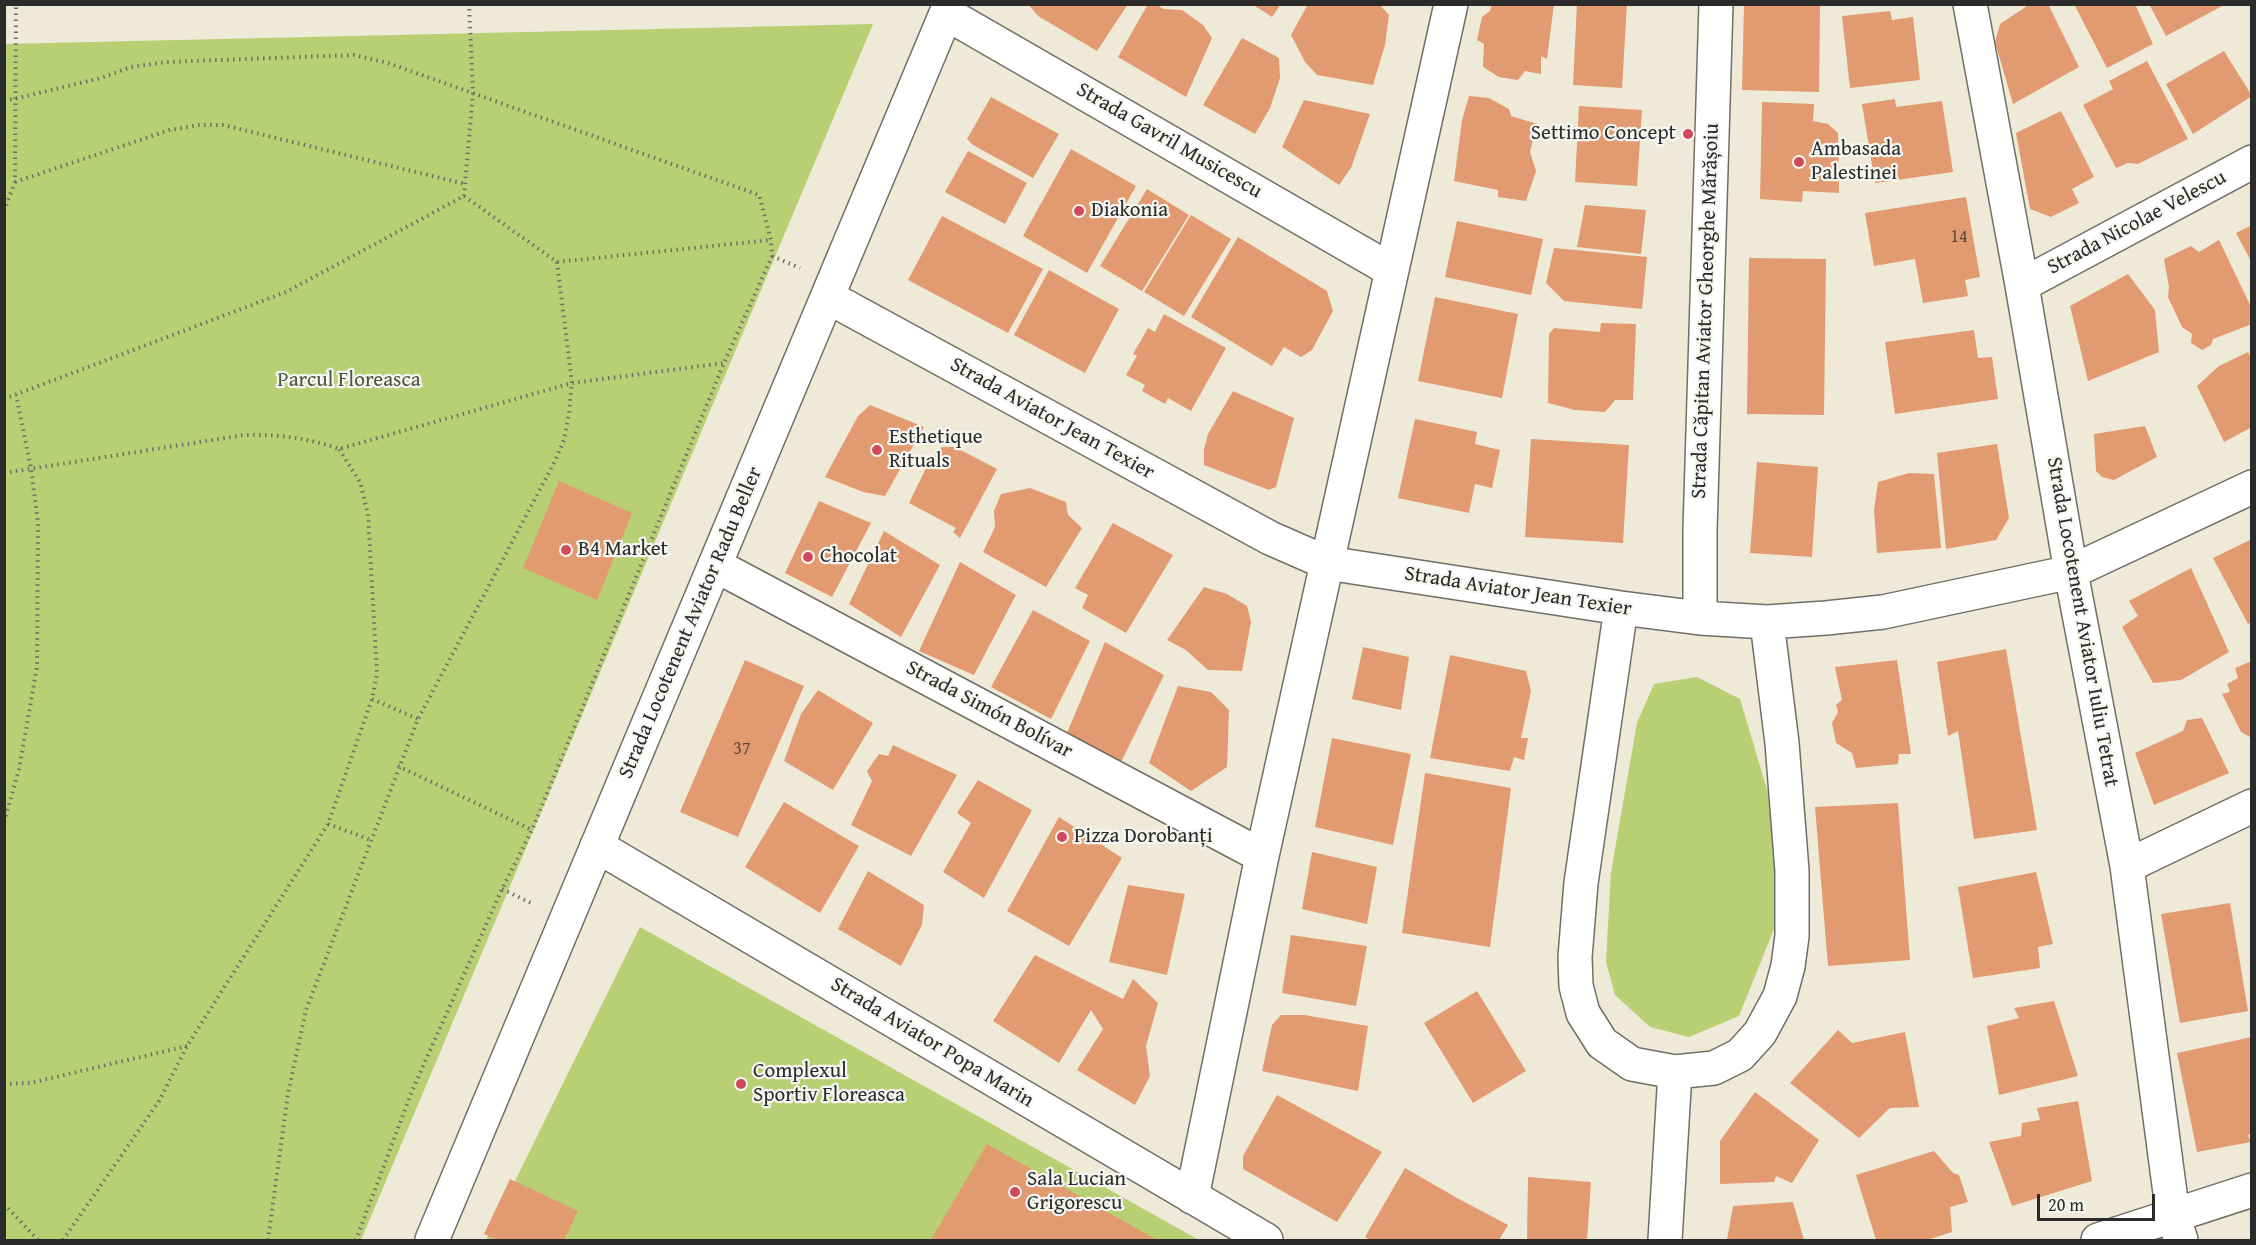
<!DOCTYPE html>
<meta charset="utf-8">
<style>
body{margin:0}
#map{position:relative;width:2256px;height:1245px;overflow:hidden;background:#efead7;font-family:"Gentium Book Plus",serif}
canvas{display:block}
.frame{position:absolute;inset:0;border:6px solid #2b2b2b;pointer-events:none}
.scale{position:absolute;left:2037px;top:1194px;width:118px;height:27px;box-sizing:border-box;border:3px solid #2b2b2b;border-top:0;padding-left:8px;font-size:18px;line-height:21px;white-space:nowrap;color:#2b2b2b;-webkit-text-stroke:4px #f6f6f2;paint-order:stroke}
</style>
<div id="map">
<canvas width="2256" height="1245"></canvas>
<div class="frame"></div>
<div class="scale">20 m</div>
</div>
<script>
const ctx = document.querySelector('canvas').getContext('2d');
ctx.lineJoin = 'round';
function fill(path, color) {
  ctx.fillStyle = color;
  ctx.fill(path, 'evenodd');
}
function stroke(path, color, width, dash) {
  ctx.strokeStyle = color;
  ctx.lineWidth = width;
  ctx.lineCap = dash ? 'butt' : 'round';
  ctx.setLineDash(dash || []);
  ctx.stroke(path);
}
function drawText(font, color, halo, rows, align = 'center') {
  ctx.font = font + ' "Gentium Book Plus",serif';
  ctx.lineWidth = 4.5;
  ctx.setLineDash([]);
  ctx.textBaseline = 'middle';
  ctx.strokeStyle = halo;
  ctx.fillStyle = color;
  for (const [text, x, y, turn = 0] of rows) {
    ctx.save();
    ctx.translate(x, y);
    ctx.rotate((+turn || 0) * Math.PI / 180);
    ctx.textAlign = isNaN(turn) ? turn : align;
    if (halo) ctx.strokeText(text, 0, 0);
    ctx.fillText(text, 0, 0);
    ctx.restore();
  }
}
const green = new Path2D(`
 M 873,24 L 361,1240 L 5,1240 L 4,44 Z
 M 1697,677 L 1740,699 L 1777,823 L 1776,924 L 1739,1016 L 1689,1037 L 1650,1027 L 1615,995 L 1606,962 L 1611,872 L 1637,723 L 1654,684 Z
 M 640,927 L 1199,1240 L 486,1240 Z`);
const building = new Path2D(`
 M 1028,4 L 1128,4 L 1097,51 L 1038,16 Z
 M 1148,4 L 1155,4 L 1164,9 L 1182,10 L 1203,25 L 1212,38 L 1186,97 L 1118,57 Z
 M 1252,4 L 1281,4 L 1272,17 Z
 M 1308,4 L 1379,4 L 1389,15 L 1385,45 L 1373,85 L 1317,75 L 1305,62 L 1291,35 Z
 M 1492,4 L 1554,4 L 1547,59 L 1541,56 L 1541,74 L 1525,71 L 1518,80 L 1499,77 L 1483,67 L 1484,44 L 1477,40 L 1482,17 L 1490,11 Z
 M 1577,4 L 1627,4 L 1622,88 L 1573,85 Z
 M 1744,4 L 1820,4 L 1819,92 L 1742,90 Z
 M 2030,4 L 2048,4 L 2079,67 L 2013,104 L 1995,42 L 2000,24 Z
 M 2074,4 L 2135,4 L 2153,44 L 2107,68 Z
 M 2149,4 L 2226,4 L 2166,36 Z
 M 1890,11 L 1892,20 L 1913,17 L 1920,80 L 1850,88 L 1842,16 Z
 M 1242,38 L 1279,58 L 1280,78 L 1270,108 L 1255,134 L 1203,105 Z
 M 2224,51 L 2252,96 L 2193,134 L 2166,84 Z
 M 2147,61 L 2188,139 L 2138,164 L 2128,163 L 2116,168 L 2083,105 L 2113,89 L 2109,81 Z
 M 1469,96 L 1489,98 L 1509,109 L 1511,116 L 1537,124 L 1530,152 L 1536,171 L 1526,201 L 1498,197 L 1498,190 L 1454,181 L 1462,120 Z
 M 991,97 L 1059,134 L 1033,178 L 973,145 L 967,139 Z
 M 1895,99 L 1896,107 L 1942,101 L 1953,172 L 1875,183 L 1862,104 Z
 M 1304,100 L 1370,114 L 1351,168 L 1339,185 L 1282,147 Z
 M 1762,102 L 1814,104 L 1813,121 L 1828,124 L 1838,133 L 1839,193 L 1803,191 L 1802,202 L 1760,199 Z
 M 1579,106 L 1642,110 L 1637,186 L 1575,182 Z
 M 2061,111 L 2094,177 L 2072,189 L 2079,203 L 2051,217 L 2030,209 L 2016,133 Z
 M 1071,149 L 1136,186 L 1087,273 L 1023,236 Z
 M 968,151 L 1027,183 L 1005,224 L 945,192 Z
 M 1147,189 L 1189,215 L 1142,291 L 1100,266 Z
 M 1966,197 L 1980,277 L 1965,280 L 1968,296 L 1923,303 L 1915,259 L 1874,266 L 1865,213 Z
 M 1585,205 L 1646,210 L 1641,254 L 1577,247 Z
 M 1191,215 L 1231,239 L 1184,316 L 1144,292 Z
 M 942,216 L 1043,269 L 1008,333 L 908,280 Z
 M 1457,221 L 1543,239 L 1531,295 L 1445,277 Z
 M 2252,225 L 2252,263 L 2236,233 Z
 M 1238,237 L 1327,291 L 1333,311 L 1312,350 L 1301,357 L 1284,347 L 1272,366 L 1191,317 Z
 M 2219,240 L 2252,309 L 2252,324 L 2213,339 L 2211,345 L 2202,350 L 2191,343 L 2192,334 L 2182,327 L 2168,297 L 2169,287 L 2164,259 L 2191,246 L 2199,252 Z
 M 1554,248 L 1647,257 L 1642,309 L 1564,301 L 1546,283 Z
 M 1749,258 L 1826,259 L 1824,415 L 1747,414 Z
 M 1049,270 L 1119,309 L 1085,373 L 1014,335 Z
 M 2128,274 L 2155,310 L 2159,352 L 2088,381 L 2070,306 Z
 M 1435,297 L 1518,314 L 1502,398 L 1418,381 Z
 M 1164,314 L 1226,348 L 1191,411 L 1168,398 L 1165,404 L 1142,391 L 1145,385 L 1126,375 L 1137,356 L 1133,354 L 1148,328 L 1155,332 Z
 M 1601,323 L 1636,324 L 1633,400 L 1615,400 L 1605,412 L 1575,410 L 1548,403 L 1549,334 L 1554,328 L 1600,332 Z
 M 1974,330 L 1978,358 L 1992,357 L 1998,399 L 1895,414 L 1885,342 Z
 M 2248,352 L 2252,360 L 2252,427 L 2224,442 L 2197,386 L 2219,366 Z
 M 1233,391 L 1294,418 L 1276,487 L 1269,490 L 1204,465 L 1204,449 L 1208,434 Z
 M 870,405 L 924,427 L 885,496 L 863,492 L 825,477 L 858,416 Z
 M 1415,419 L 1477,432 L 1475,444 L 1500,450 L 1492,488 L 1475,484 L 1469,513 L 1398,498 Z
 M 2145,426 L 2157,457 L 2114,480 L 2102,477 L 2096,471 L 2094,434 Z
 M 1531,439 L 1629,445 L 1623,543 L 1525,537 Z
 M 1997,444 L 2009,518 L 1996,540 L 1946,549 L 1937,453 Z
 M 942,447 L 955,447 L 997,469 L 960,538 L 953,532 L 956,528 L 909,503 L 928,464 Z
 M 1757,462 L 1818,467 L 1812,557 L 1750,553 Z
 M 1909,473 L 1934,474 L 1941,548 L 1877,553 L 1874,510 L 1878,482 Z
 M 559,481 L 632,513 L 597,600 L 523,568 Z
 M 1030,488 L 1066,502 L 1068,515 L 1082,528 L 1046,587 L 983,552 L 995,527 L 994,511 L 1001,494 Z
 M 819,501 L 871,523 L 832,597 L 785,573 Z
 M 1113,523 L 1173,555 L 1126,633 L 1082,608 L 1088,595 L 1075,588 Z
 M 884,531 L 940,565 L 901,637 L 849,604 Z
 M 2252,539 L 2252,622 L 2248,624 L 2213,558 Z
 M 960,562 L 1016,595 L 974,675 L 919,651 Z
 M 2191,568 L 2229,652 L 2181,680 L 2153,683 L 2122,627 L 2138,616 L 2129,601 Z
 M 1204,587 L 1227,594 L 1247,606 L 1251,622 L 1242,671 L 1208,670 L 1186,650 L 1167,640 Z
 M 1033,610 L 1090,641 L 1051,719 L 991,687 Z
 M 1105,642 L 1164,675 L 1121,762 L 1067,733 Z
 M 1363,647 L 1409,657 L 1401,710 L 1352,699 Z
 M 2006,649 L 2037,830 L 1974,839 L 1958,731 L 1948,736 L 1937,662 Z
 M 1450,655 L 1526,671 L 1531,691 L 1521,738 L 1528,738 L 1524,760 L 1514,757 L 1510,771 L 1430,758 Z
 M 745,660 L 804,686 L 738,837 L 680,812 Z
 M 1897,660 L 1911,754 L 1899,754 L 1898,764 L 1856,768 L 1852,753 L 1836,743 L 1832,723 L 1838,712 L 1836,705 L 1842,700 L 1835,667 Z
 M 2252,661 L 2252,738 L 2241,732 L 2222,694 L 2230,692 L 2227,684 L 2238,678 L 2235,668 Z
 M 1178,686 L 1211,692 L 1229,710 L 1227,767 L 1191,791 L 1149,763 Z
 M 818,690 L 873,723 L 833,790 L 784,761 L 801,714 Z
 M 2202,718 L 2229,773 L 2154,805 L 2135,753 L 2183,731 L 2187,720 Z
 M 1332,738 L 1411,754 L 1393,845 L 1315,827 Z
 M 893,745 L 957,775 L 911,856 L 851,825 L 872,781 L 867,771 L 879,754 L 888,756 Z
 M 1425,773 L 1511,788 L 1490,947 L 1402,933 Z
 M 978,780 L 1032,810 L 984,898 L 943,872 L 971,823 L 957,813 Z
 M 784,802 L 859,846 L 820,913 L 745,867 Z
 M 1898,803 L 1910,960 L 1828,966 L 1815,807 Z
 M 1059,817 L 1122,858 L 1069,946 L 1007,911 Z
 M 1312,852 L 1377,867 L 1367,924 L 1302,909 Z
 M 868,871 L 924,905 L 922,925 L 901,966 L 838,929 Z
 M 2036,872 L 2053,944 L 2038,947 L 2040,968 L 1973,978 L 1958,887 Z
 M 1128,885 L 1185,894 L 1167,975 L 1109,962 Z
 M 2230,903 L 2248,1011 L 2180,1023 L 2161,914 Z
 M 1291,935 L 1367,946 L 1356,1006 L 1282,993 Z
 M 1035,955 L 1123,999 L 1133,979 L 1158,1003 L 1146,1046 L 1150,1076 L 1135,1105 L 1077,1070 L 1103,1029 L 1091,1010 L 1059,1063 L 993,1021 Z
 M 1477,991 L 1526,1071 L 1473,1103 L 1424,1023 Z
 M 2054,1001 L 2078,1076 L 1999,1095 L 1987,1026 L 2019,1018 L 2014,1008 Z
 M 1281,1015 L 1304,1015 L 1368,1026 L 1358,1091 L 1262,1071 L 1272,1025 Z
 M 1838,1030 L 1852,1043 L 1905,1032 L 1919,1107 L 1890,1108 L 1859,1138 L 1790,1083 Z
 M 2252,1037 L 2252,1134 L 2248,1135 L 2251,1142 L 2197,1152 L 2177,1053 Z
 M 1755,1092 L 1819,1140 L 1792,1183 L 1776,1176 L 1774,1182 L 1720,1184 L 1720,1141 Z
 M 1277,1095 L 1382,1152 L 1337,1222 L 1243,1169 L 1243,1156 Z
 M 2078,1101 L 2092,1181 L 2012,1206 L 1989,1142 L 2021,1136 L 2022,1123 L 2040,1120 L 2037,1108 Z
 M 987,1144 L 1157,1240 L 931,1240 Z
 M 1934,1151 L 1953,1173 L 1959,1175 L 1968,1202 L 1950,1207 L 1952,1232 L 1927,1240 L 1876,1240 L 1856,1175 Z
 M 1405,1168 L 1457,1198 L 1508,1225 L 1499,1240 L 1370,1240 L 1365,1237 Z
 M 1528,1177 L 1591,1182 L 1587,1240 L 1527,1240 Z
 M 510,1179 L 578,1211 L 564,1240 L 497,1240 L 484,1234 Z
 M 1793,1202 L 1804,1240 L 1727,1240 L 1733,1206 Z`);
const path = new Path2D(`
 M 4,100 L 14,99 L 101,78 L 131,67 L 166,62 L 354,55 L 388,63 L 759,195 L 771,240 L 772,256 L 724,363 L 532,830 L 502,889 L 412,1091 L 356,1240
 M 15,182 L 170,130 L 199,125 L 223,125 L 465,184
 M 464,196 L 473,93 L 469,4
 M 4,211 L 15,182 L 16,4
 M 772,256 L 800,268
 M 4,399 L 286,292 L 464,196 L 557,262 L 771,240
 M 4,473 L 244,435 C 277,434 308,438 339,449 L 572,383 L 724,363
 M 372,699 L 418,719
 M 398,766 L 532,830
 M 4,822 L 19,769 L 37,667 L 38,523 L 31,468 L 16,395
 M 328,824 L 371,840
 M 502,889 L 533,904
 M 4,1084 L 30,1083 L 187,1046
 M 4,1204 L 38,1240
 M 63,1240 L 159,1101 L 187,1046 L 328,824 L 372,699 L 377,674 L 368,514 L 360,482 L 339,449
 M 268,1240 L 288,1093 L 306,1010 L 418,719 L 554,463 L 564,440 L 569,413 L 572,383 L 557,262`);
const minor = new Path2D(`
 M 1970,4 L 2022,285 L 2071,572 L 2127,866 L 2168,1178 L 2173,1215 L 2181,1240
 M 947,14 L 1391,270
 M 2022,285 L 2252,162
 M 828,297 L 1270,538 L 1327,563 L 1621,608 L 1700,618 L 1767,622 L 1826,618 L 1883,612 L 2071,572 L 2252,487
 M 715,565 L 1262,856
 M 1621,608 L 1581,883 L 1575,957 L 1576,986 L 1583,1013 L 1602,1043 L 1632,1064 L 1675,1072 L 1714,1068 L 1740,1055 L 1760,1033 L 1780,996 L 1788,966 L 1792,936 L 1792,871 L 1782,743 L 1767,622
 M 1700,618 L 1700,530 L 1716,4
 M 597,846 L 1266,1240
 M 2127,866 L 2252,806
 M 1192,1197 L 1262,856 L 1451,4
 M 1665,1240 L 1675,1072
 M 2098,1240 L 2252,1190`);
const tertiary = new Path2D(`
 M 432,1240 L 950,4`);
const markers = [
 [1688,134,6,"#d1495b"],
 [1799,162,6,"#d1495b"],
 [1079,211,6,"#d1495b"],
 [877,450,6,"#d1495b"],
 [566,550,6,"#d1495b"],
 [808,557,6,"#d1495b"],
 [1062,837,6,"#d1495b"],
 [741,1084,6,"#d1495b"],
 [1015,1192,6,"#d1495b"]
];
const numberNames = [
 ["14",1959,237],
 ["37",742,749]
];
const poiNames = [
 ["Settimo Concept",1676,134,"right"],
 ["Ambasada",1811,150],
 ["Palestinei",1811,174],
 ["Diakonia",1091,211],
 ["Esthetique",889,438],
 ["Rituals",889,462],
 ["B4 Market",578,550],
 ["Chocolat",820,557],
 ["Pizza Dorobanți",1074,837],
 ["Complexul",753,1072],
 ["Sportiv Floreasca",753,1096],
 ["Sala Lucian",1027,1180],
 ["Grigorescu",1027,1204]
];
const streetNames = [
 ["Strada Gavril Musicescu",1169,141,30],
 ["Strada Nicolae Velescu",2137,223,-28],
 ["Strada Căpitan Aviator Gheorghe Mărășoiu",1706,311,-88],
 ["Strada Aviator Jean Texier",1052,419,29],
 ["Strada Aviator Jean Texier",1518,592,9],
 ["Strada Locotenent Aviator Iuliu Tetrat",2082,622,80],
 ["Strada Locotenent Aviator Radu Beller",691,623,-67],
 ["Strada Simón Bolívar",989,710,28],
 ["Strada Aviator Popa Marin",932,1043,31]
];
const parkNames = [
 ["Parcul Floreasca",349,381]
];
fill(green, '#b8cf73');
fill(building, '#e29a70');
stroke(minor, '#706e67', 36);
stroke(tertiary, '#706e67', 36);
stroke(path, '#706e67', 4, [1.5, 4.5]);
stroke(minor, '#fff', 33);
stroke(tertiary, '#fff', 33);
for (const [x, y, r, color] of markers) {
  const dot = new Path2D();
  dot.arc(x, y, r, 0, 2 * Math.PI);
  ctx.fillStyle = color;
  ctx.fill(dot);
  stroke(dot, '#f6f6f2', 2);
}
drawText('18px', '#59473c', null, numberNames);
drawText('21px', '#2b2b2b', '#f6f6f2', poiNames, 'left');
drawText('21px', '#2b2b2b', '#f6f6f2', streetNames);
drawText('21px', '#4e543d', '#f6f6f2', parkNames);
</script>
